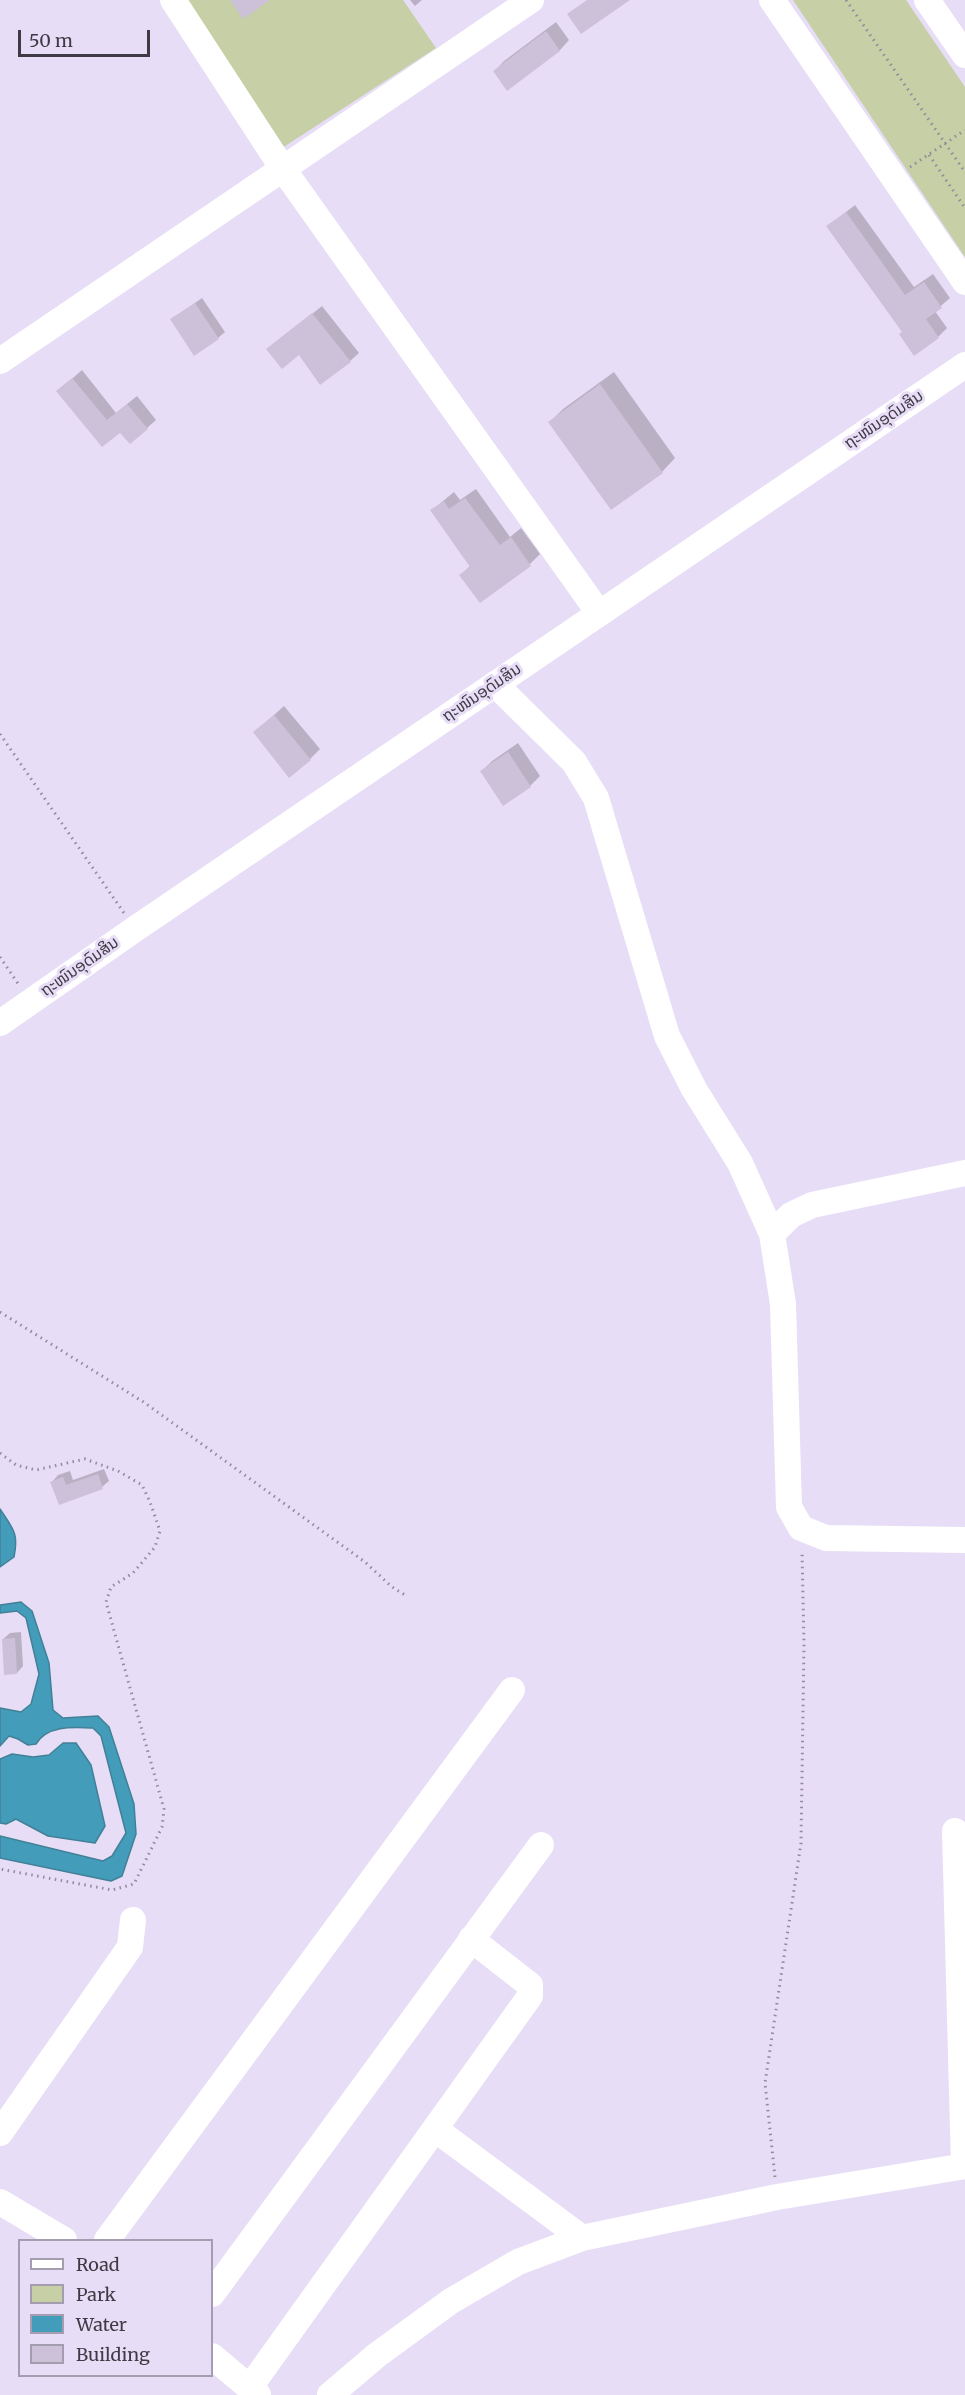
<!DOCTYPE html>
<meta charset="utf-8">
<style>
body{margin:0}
#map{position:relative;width:965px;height:2395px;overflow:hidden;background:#e8ddf6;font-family:Merriweather,serif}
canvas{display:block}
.legend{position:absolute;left:18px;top:2239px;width:195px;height:138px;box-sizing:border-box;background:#e8ddf6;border:2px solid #a49caf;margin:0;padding:8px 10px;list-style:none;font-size:18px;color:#3f3b45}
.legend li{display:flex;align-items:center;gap:12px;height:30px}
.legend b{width:30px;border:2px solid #a49caf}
.scale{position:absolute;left:18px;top:30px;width:132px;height:27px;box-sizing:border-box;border:3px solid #3f3b45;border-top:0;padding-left:8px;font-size:18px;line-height:21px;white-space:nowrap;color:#3f3b45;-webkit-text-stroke:4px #e8ddf6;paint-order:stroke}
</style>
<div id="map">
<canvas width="965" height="2395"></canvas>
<ul class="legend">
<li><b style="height:8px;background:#fff"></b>Road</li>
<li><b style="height:16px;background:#c6cfa5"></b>Park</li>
<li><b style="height:16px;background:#439dba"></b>Water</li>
<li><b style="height:16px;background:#ccc1d9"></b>Building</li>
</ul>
<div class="scale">50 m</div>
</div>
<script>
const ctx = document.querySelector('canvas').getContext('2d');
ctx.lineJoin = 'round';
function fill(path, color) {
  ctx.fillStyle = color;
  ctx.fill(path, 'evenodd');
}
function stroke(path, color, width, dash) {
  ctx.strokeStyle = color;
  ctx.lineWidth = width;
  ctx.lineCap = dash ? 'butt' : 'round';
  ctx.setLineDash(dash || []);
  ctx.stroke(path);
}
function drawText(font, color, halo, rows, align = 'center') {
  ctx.font = font + ' Merriweather,"Noto Sans Lao",serif';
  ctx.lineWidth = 6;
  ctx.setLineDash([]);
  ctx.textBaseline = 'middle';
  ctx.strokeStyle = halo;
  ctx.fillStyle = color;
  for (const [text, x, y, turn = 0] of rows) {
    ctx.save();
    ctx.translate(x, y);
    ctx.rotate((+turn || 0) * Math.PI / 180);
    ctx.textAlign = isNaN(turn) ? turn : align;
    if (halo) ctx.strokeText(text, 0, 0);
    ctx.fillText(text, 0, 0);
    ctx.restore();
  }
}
const green = new Path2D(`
 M 182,0 L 403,0 L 436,48 L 279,150 Z
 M 793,0 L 906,0 L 965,87 L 965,257 Z`);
const water = new Path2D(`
 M 0,1509 C 13,1529 19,1533 14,1557 L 0,1567 Z
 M 21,1602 L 32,1611 L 49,1663 L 53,1710 L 63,1718 L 98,1716 L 109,1727 L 134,1804 L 136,1834 L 122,1876 L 111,1881 L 0,1858 L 0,1836 L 103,1861 L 112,1856 L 126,1833 L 101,1736 L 93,1728 C 73,1727 47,1725 36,1744 L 28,1745 L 18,1739 L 9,1736 L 0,1746 L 0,1708 L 21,1712 L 31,1704 L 39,1674 L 26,1618 L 17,1611 L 0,1613 L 0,1605 Z
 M 63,1743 L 76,1743 L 91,1765 L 105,1826 L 95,1843 L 48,1836 L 16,1819 L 6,1824 L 0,1823 L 0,1759 L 12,1754 L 33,1757 L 49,1755 Z`);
const shadow = new Path2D(`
 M 410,0 L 422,0 L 415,6 Z
 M 556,22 L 569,40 L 560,50 L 507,88 L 495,71 L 504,61 Z
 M 855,205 L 914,287 L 933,274 L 950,298 L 935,311 L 947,328 L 938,337 L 828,226 Z
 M 202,298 L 225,332 L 218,338 L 172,319 Z
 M 322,306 L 359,353 L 350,361 L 268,349 Z
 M 82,370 L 116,413 L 137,396 L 156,420 L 147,428 L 120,430 L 58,391 Z
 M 614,372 L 675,458 L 662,472 L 550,422 L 563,409 Z
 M 476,489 L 510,537 L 521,528 L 540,554 L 530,564 L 480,601 L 461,575 L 471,565 L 432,510 L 454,492 L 460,500 Z
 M 284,706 L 320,749 L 310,759 L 255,732 Z
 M 518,743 L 540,776 L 530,786 L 482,771 L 492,761 Z
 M 104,1469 L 109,1481 L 102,1487 L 60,1503 L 52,1482 L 58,1475 L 70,1471 L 73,1480 Z
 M 21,1632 L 23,1666 L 17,1673 L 3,1639 L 10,1633 Z`);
const building = new Path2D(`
 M 230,0 L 270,0 L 243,19 Z
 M 587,0 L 630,0 L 581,34 L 567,14 Z
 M 546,31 L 560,51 L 507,91 L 493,71 Z
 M 846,212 L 905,295 L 924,282 L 942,308 L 926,319 L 939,338 L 914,356 L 899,334 L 902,332 L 826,226 Z
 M 195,303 L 219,339 L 194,356 L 170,319 Z
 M 312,313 L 351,362 L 320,385 L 299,355 L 282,369 L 266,349 Z
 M 72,378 L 107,420 L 127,404 L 148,429 L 130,444 L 120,433 L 102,447 L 56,391 Z
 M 600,384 L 663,473 L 611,510 L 548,422 Z
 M 465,498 L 500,545 L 511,537 L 531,566 L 480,603 L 459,575 L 470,567 L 430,510 L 444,501 L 449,509 Z
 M 274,715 L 311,760 L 289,778 L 253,732 Z
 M 508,752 L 531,787 L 503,806 L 480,771 Z
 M 98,1474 L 103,1489 L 59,1505 L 50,1482 L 63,1477 L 66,1485 Z
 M 15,1638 L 17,1674 L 4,1675 L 2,1639 Z`);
const path = new Path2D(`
 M 846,0 L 965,172
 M 929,155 L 965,208
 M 910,167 L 965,130
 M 0,734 L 124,913
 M 0,957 L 19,985
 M 0,1312 L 145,1403 L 365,1562 L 392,1587 L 405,1595
 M 0,1453 L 16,1465 L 36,1470 L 85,1459 L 118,1471 L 142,1485 L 150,1502 L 160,1531 L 155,1547 L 133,1573 L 111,1587 L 106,1602 L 164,1809 L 162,1827 L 134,1884 L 112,1890 L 0,1869
 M 775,2177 L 765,2083 L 801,1843 L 804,1645 L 802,1551`);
const minor = new Path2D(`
 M 173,0 L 283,169 L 599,613
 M 772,0 L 965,282
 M 927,0 L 965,55
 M 0,361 L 531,0
 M 495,684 L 574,762 L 596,798 L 667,1036 L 694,1089 L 740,1163 L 772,1234 L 783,1304 L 789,1507 L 801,1528 L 826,1538 L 965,1540
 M 0,1023 L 135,929 L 965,365
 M 772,1234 L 791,1215 L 812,1205 L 965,1173
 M 955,1831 L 964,2166
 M 435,2129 L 582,2238
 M 0,2133 L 130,1947 L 133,1920
 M 0,2202 L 64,2240
 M 107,2240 L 512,1690
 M 212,2294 L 541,1845
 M 212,2356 L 258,2395
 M 250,2387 L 530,1996 L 530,1985 L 471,1939
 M 330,2395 L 377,2355 L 451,2301 L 518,2262 L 582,2238 L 777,2197 L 965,2166`);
const streetNames = [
 ["ຖະໜົນອຸດົມສິນ",884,420,-34],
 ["ຖະໜົນອຸດົມສິນ",482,693,-34],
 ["ຖະໜົນອຸດົມສິນ",80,967,-35]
];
fill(green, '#c6cfa5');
fill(water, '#439dba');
stroke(water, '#428097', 1.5);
fill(shadow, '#0003');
fill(building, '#ccc1d9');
stroke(path, '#928b9c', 3, [1.5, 4.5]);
stroke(minor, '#fff', 26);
drawText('16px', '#3f3b45', '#e8ddf6', streetNames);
</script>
